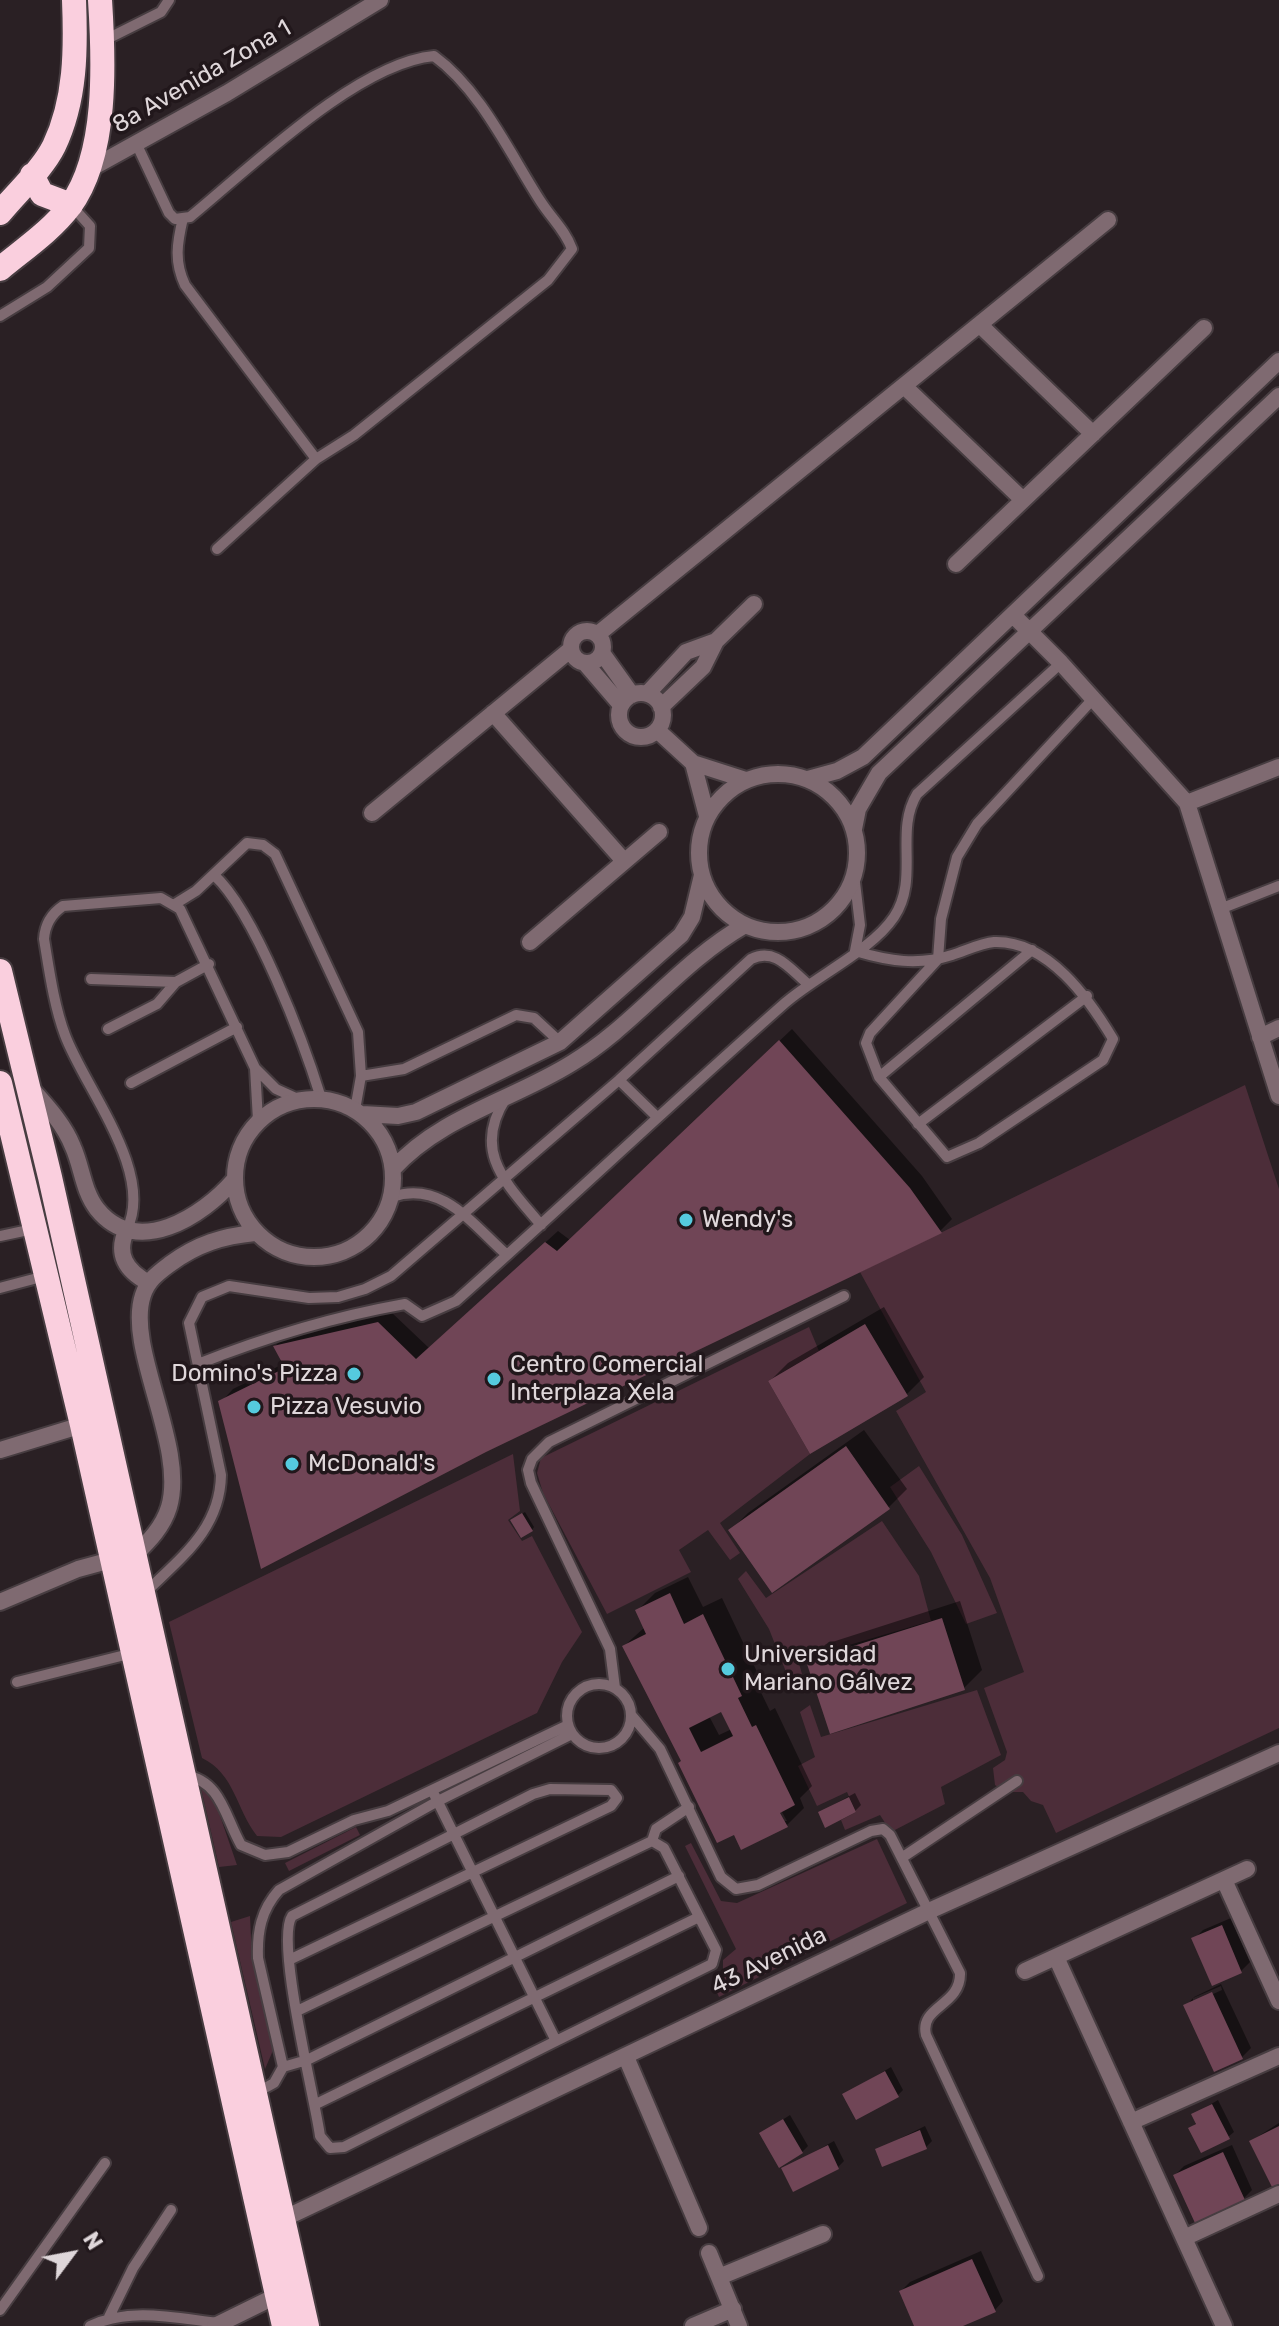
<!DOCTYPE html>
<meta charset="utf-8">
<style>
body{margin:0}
#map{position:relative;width:1279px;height:2326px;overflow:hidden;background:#2a2024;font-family:Rubik,sans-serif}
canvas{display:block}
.north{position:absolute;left:32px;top:2214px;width:80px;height:80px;-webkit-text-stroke:6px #21171b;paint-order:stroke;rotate:58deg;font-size:22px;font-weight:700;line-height:32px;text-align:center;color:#dfd7da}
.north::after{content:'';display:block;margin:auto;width:28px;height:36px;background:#dfd7da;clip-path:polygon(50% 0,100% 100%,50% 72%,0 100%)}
</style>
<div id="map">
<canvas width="1279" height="2326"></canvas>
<div class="north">N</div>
</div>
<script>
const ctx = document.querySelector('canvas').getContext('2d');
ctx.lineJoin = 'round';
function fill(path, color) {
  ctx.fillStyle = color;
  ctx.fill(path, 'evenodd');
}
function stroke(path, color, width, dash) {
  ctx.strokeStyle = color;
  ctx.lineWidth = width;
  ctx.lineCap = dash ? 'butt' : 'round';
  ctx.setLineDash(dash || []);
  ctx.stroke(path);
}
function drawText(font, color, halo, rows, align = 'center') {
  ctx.font = font + ' Rubik,sans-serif';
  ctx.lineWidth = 7;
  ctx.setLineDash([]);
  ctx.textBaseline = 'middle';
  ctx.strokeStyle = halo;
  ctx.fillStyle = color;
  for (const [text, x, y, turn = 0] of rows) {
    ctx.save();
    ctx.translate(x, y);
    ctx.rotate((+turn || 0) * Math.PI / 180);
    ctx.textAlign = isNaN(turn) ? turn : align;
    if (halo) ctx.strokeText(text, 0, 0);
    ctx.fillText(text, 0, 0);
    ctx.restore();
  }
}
const green = new Path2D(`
 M 1245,1085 L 1279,1189 L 1279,1728 L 1056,1833 L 1043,1805 L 1031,1801 L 1023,1792 L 1005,1792 L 995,1785 L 993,1768 L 1005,1760 L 1007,1752 L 984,1688 L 1024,1672 L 990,1578 L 896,1411 L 926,1392 L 860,1272 Z
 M 809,1327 L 819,1351 L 768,1381 L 810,1454 L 720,1523 L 740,1553 L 730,1560 L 708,1530 L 679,1550 L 691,1572 L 607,1614 L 543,1493 L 537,1473 L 541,1458 Z
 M 513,1454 L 520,1511 L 508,1520 L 522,1541 L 532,1536 L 582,1632 L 562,1662 L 537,1713 L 281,1837 L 257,1836 C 236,1809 235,1774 202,1758 L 169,1622 Z
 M 919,1466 L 962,1535 L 997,1613 L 966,1624 L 931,1552 L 890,1487 Z
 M 882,1521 L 919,1576 L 931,1621 L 798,1660 L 806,1688 L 792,1687 L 769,1629 L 738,1579 L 746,1571 L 766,1598 Z
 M 977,1690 L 1001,1755 L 941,1787 L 945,1804 L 891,1832 L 880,1815 L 845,1830 L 841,1820 L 856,1812 L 847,1792 L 817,1806 L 798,1766 L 815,1757 L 800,1712 L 810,1705 L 821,1737 Z
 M 201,1788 L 206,1789 L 218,1810 L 237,1865 L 219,1867 Z
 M 356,1827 L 360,1835 L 289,1871 L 285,1863 Z
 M 877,1839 L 907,1903 L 719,1997 L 712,1982 L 723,1973 L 723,1960 L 736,1949 L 685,1846 L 691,1843 L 721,1901 L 737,1903 Z
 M 250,1916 L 252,1958 L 274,2048 L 265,2069 L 231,1922 Z`);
const shadow = new Path2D(`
 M 792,1029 L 922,1176 L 952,1219 L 940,1231 L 485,1450 L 221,1402 L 233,1389 L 285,1363 L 275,1346 L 287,1335 L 390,1311 L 429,1348 L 558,1231 L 570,1240 Z
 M 884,1307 L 924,1377 L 906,1395 L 770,1381 L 788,1363 Z
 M 864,1430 L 907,1489 L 889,1507 L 730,1531 L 748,1513 Z
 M 525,1512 L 534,1527 L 532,1530 L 515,1518 Z
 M 688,1577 L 703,1607 L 722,1598 L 759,1676 L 755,1680 L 770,1711 L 775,1708 L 812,1786 L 800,1798 L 804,1808 L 786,1826 L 735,1832 L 683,1761 L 624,1646 L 645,1627 L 637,1611 L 655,1593 ZM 722,1709 L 732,1729 L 719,1735 L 709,1716 ZM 777,1803 L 787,1821 L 782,1821 L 774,1804 Z
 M 960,1601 L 982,1670 L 964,1688 L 808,1662 L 826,1644 Z
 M 855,1793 L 861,1805 L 855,1811 L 820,1812 Z
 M 1231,1918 L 1250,1962 L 1241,1971 L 1213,1983 L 1194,1939 L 1203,1930 Z
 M 1221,1984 L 1251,2048 L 1242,2057 L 1215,2069 L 1186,2006 L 1194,1997 ZM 1221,1986 L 1222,1990 L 1193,2003 L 1193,1998 Z
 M 891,2067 L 903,2090 L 898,2095 L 844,2095 Z
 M 1218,2100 L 1234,2132 L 1228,2137 L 1191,2128 L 1197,2122 L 1194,2114 Z
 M 790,2115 L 808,2146 L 802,2152 L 762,2133 Z
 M 1279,2123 L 1279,2181 L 1251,2141 Z
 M 925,2126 L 932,2141 L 926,2147 L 877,2150 Z
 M 834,2141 L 844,2161 L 838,2167 L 783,2169 Z
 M 1232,2145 L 1252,2190 L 1243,2199 L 1175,2175 L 1184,2166 Z
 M 981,2251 L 1003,2301 L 995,2310 L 958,2326 L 917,2326 L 901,2291 L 910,2282 Z`);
const building = new Path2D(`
 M 779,1040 L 910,1188 L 942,1233 L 486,1452 L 261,1569 L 218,1401 L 285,1368 L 273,1346 L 378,1322 L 416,1359 L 545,1242 L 557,1251 Z
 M 865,1324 L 908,1396 L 810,1454 L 768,1381 Z
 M 846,1446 L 890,1509 L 772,1593 L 728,1530 Z
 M 522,1513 L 533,1531 L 521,1538 L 510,1520 Z
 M 670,1593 L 684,1624 L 703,1614 L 742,1696 L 738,1698 L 752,1727 L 756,1725 L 795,1805 L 780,1813 L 788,1827 L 741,1850 L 734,1835 L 717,1843 L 678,1763 L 681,1761 L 622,1646 L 646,1634 L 635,1610 ZM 721,1712 L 733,1736 L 701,1752 L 689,1728 Z
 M 942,1618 L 965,1690 L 830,1734 L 806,1661 Z
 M 849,1797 L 856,1812 L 825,1828 L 818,1812 Z
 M 1222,1925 L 1242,1973 L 1212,1986 L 1191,1938 Z
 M 1212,1992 L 1243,2059 L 1214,2072 L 1183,2005 Z
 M 885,2071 L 899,2097 L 856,2120 L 842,2094 Z
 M 1212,2104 L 1230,2139 L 1201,2153 L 1188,2128 L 1196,2124 L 1191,2114 Z
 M 783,2119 L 803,2153 L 779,2168 L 759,2133 Z
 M 1279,2126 L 1279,2184 L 1272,2187 L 1249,2141 Z
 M 920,2130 L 927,2149 L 882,2167 L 875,2149 Z
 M 828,2145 L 839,2169 L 793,2192 L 781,2168 Z
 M 1223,2152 L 1245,2200 L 1195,2223 L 1173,2175 Z
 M 972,2259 L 996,2312 L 963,2326 L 914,2326 L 899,2291 Z`);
const lane = new Path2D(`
 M 105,40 L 161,12 L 169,0
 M 136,143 L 169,213 L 175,219 L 190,217 C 249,169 357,63 434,56 C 481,90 510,154 541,202 C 552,219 565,230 572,249 L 548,280 L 354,435 L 316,459
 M 183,218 C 177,243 174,262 185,285 L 316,459 L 217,549
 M 0,316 L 47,287 L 89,248 L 90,226 L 71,205
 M 854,874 L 860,925 L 855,951 C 889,961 918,966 952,955 C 965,951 981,943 994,942 C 1048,940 1089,999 1113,1039 L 1103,1060 L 979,1143 L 947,1157 L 879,1077 L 866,1043 L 870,1033 L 938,959 L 941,919 L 957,857 L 977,824 L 1093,699
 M 214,875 C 255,912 304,1043 321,1098
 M 175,904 L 196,891 L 247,843 L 263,845 L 275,854 L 358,1032 L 361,1076 L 355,1110
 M 1220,909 L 1279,886
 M 91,979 L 176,982 L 209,964
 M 108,1029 L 157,1004 L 176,982
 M 255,1068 L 276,1089 L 298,1099
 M 361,1076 L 404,1069 L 516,1015 L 534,1018 L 560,1042
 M 879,1077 L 1032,950
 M 619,1080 L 656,1116
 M 131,1083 L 237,1027
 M 506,1098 C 471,1152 507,1184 541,1225
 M 918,1124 L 1087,996
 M 392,1197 C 442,1180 473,1225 507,1255
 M 127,1229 C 155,1172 84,1087 65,1035 C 54,1006 49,969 44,939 C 45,924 51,914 63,906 L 161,898 L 180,909 L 255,1068 L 258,1120
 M 0,1236 L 33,1229
 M 0,1288 L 45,1276
 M 198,1364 C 266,1337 332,1317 405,1304 L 422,1316 L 456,1301 C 567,1202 674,1101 785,1003 C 816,976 872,950 894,917 C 920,878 894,832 917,794 L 1061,663
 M 144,1594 C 180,1558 220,1530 221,1475 L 189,1323 L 202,1297 L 229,1286 L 309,1298 L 338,1297 L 365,1289 L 391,1276 L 619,1080 L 751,959 C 775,947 790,969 808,984
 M 17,1682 L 133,1653
 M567 1716a32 32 0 1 1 64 0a32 32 0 1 1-64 0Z
 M 615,1688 L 610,1649 L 531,1483 L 528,1470 L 532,1459 L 549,1442 L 844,1296
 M 632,1716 L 660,1749 L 721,1877 L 736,1889 L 758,1885 L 871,1831 L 883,1829 L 890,1835 L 960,1973 C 961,2006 919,2006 926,2035 L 1038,2276
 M 185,1775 C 221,1781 225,1817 241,1845 L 265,1855 L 288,1852 L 354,1820 L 388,1811 L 568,1725
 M 432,1790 L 556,2041 L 712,1964 L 716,1950 L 664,1848 L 652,1841 L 656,1829 L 689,1807
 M 903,1857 L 1017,1781
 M 289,1960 L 611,1806 L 617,1798 L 611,1790 L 550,1789 L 533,1794 L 292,1916 C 275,1941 315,2098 320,2136 L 330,2148 L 344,2147 L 556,2041
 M 297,2011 L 652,1841
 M 283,2067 L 307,2060 L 679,1876
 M 256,2093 L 274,2083 L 283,2067 L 258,1958 C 257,1932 261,1910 279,1890 L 438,1801 L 572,1734
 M 316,2104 L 699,1917
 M 0,2310 L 105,2163
 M 109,2317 L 133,2268 L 171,2210
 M 90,2326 C 131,2307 175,2318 219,2323`);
const street = new Path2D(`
 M 88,170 L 227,93 L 380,0
 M 980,325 L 1093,434
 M 904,386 L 1023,500
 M 956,564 L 1204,328
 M 1013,615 L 1061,663 L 1187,803 L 1279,1096
 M571 647a16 16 0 1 1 32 0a16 16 0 1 1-32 0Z
 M 598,634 L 1108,220
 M 602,653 L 632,695
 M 585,663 L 621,705
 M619 715a22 22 0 1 1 44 0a22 22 0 1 1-44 0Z
 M 647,694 L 686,652 L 716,641
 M 661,707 L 703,667 L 716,641 L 754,604
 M 493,713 L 624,861
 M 657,730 L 693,763 L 746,780
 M 693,763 L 707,816
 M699 853a79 79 0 1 1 158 0a79 79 0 1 1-158 0Z
 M 808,779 L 837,771 L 863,757 L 1279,361
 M 1187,803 L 1279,767
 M 372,813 L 570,650
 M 854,829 L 858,809 L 879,773 L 1279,396
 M 530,942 L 659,832
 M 1260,1037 L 1279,1028
 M 30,1087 C 46,1105 64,1124 73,1147 C 82,1167 83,1191 97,1209 C 137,1259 203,1216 234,1180
 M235 1178a79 79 0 1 1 158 0a79 79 0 1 1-158 0Z
 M 362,1114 L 398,1116 L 416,1112 L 560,1042 L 681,935 L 692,917 L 702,875
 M 393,1169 C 441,1116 513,1100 572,1063 C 634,1026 679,963 745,925
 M 127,1229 C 115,1254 126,1271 149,1283
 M 0,1450 L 82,1425
 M 134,1556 C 149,1541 163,1527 169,1507 C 187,1446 125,1348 143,1295 C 148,1280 158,1273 170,1264 C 197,1244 223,1236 255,1233
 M 0,1602 L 78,1569 L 111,1560
 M 1224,1880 L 1279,2001
 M 1056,1957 L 1224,2326
 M 1025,1971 L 1247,1869
 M 626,2057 L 699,2228
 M 1131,2122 L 1279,2056
 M 283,2219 L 929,1911 L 1279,1753
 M 1184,2238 L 1279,2194
 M 709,2253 L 739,2326
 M 719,2277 L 823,2234
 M 215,2326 L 278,2295
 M 693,2326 L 733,2309`);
const highway = new Path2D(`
 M 32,175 L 42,194 L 71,205
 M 0,213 C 17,192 42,170 54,146 C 76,100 76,49 74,0
 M 0,269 C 24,249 51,231 70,206 C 108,155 104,61 100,0
 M 0,971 L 50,1177 L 307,2326
 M 0,1083 L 82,1425 L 284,2326`);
const markers = [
 [686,1220,8,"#55cade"],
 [354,1374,8,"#55cade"],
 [494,1379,8,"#55cade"],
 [254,1407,8,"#55cade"],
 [292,1464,8,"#55cade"],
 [728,1669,8,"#55cade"]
];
const streetNames = [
 ["8a Avenida Zona 1",202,77,-30],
 ["43 Avenida",769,1961,-26]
];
const poiNames = [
 ["Wendy's",702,1220],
 ["Centro Comercial",510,1365],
 ["Interplaza Xela",510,1393],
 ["Domino's Pizza",338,1374,"right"],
 ["Pizza Vesuvio",270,1407],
 ["McDonald's",308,1464],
 ["Universidad",744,1655],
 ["Mariano Gálvez",744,1683]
];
fill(green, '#4c2d39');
fill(shadow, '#0007');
fill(building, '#704556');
stroke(lane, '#473d41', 14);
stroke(street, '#473d41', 20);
stroke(highway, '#473d41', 28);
stroke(lane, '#7f6a71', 10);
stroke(street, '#7f6a71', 16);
stroke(highway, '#facfde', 24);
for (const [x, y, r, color] of markers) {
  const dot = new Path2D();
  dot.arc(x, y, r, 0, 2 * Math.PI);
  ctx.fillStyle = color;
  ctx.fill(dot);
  stroke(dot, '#21171b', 3);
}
drawText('24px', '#dfd7da', '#21171b', streetNames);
drawText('24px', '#dfd7da', '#21171b', poiNames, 'left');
</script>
